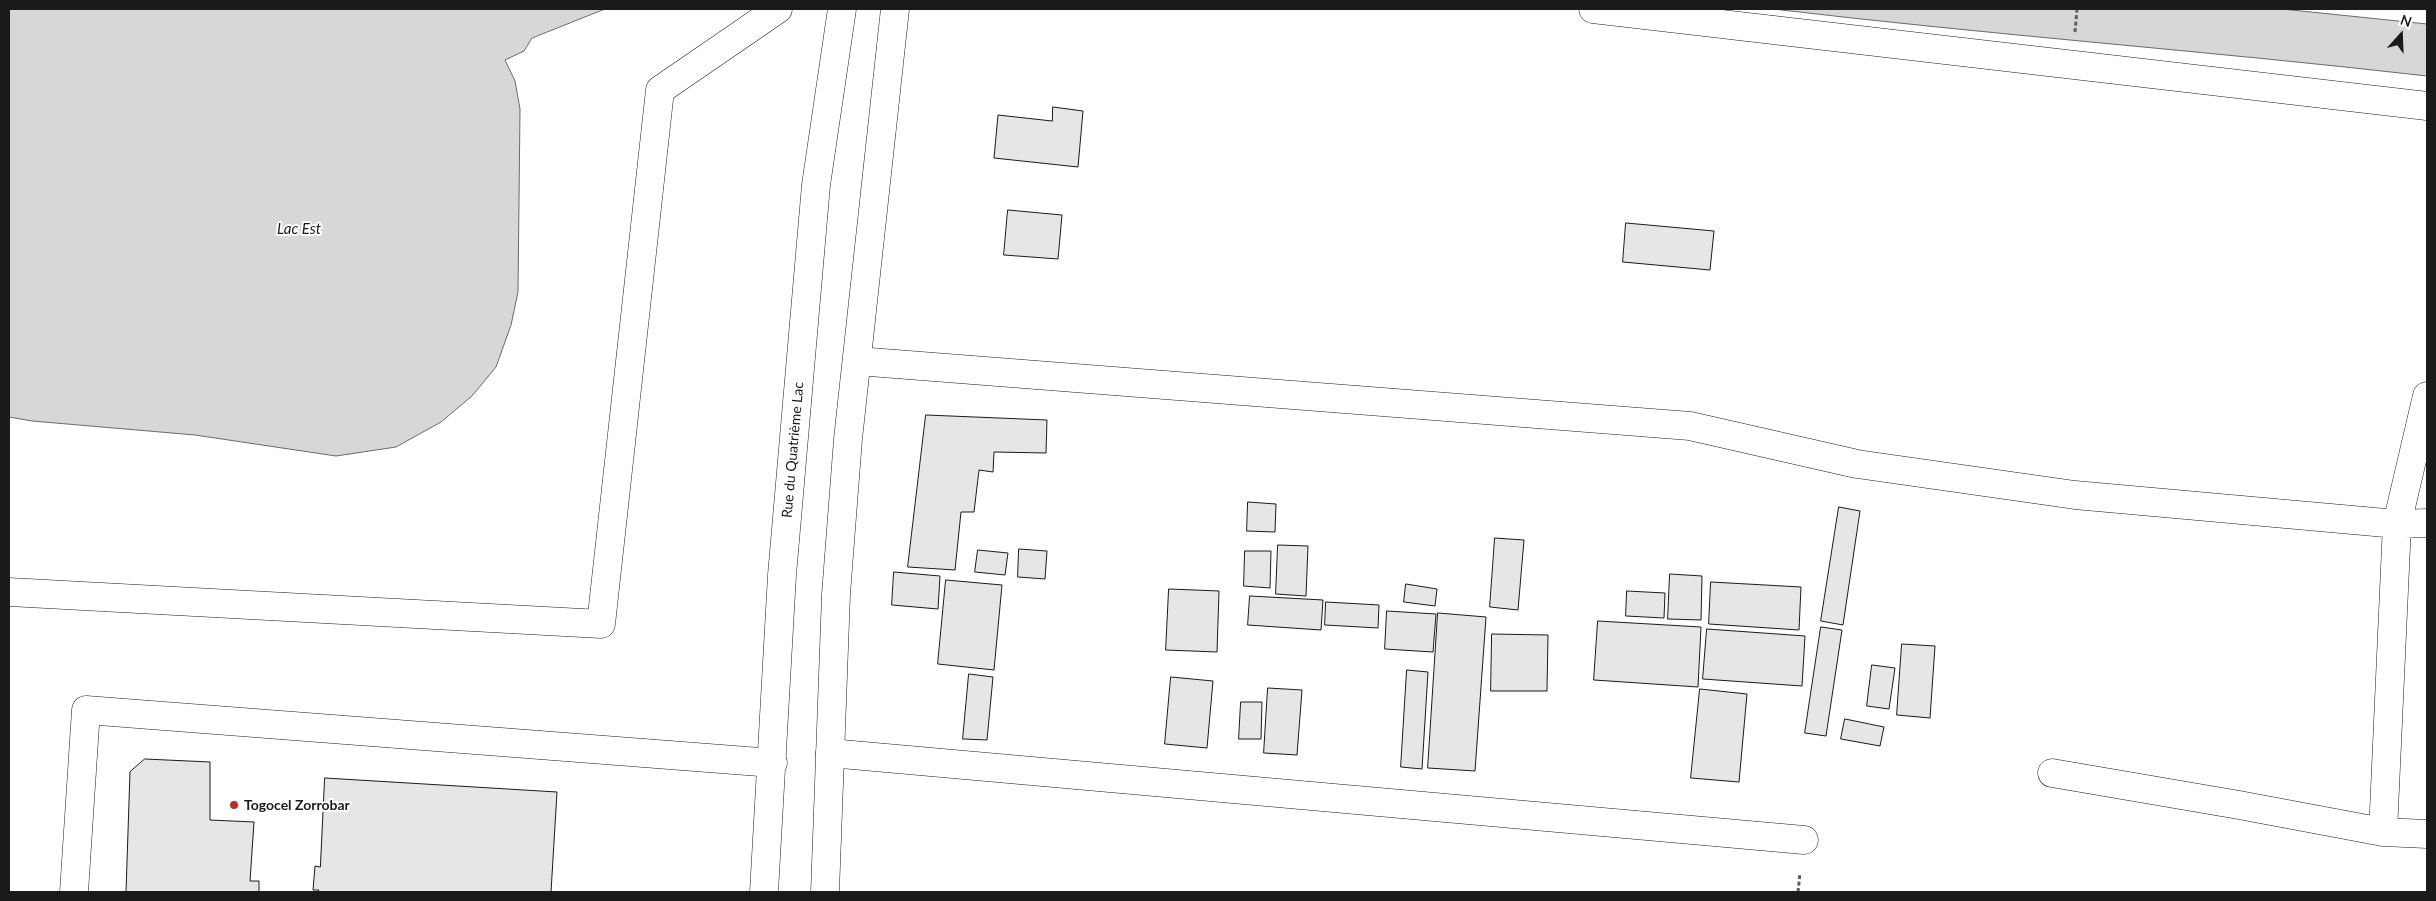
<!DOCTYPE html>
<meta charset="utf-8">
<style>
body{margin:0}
#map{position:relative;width:2436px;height:901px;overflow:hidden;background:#fff;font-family:Lato,sans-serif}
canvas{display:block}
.frame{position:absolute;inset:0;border:10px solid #1a1a1a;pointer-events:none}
.north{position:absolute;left:2376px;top:10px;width:50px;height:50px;-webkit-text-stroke:4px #fff;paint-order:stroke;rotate:20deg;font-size:14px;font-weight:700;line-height:20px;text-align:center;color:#1a1a1a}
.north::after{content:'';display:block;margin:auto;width:18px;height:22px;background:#1a1a1a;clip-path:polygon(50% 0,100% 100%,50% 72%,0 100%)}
</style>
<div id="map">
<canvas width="2436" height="901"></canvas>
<div class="frame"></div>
<div class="north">N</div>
</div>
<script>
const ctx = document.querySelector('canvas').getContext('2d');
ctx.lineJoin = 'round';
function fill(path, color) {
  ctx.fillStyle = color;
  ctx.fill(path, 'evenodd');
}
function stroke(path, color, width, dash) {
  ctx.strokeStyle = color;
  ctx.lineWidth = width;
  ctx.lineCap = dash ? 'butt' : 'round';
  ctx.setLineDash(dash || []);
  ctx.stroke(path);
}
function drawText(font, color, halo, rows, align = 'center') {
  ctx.font = font + ' Lato,sans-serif';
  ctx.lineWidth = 4;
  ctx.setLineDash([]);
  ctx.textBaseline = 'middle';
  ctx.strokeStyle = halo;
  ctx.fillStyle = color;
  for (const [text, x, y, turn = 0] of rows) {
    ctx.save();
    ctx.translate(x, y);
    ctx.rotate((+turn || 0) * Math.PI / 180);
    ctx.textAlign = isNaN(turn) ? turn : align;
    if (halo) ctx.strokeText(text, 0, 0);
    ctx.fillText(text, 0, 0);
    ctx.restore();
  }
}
const water = new Path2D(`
 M 9,9 L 605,9 L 532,38 L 524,51 L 505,60 L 515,81 L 520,109 L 518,292 L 511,325 L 496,367 L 472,396 L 441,422 L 396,447 L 336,456 L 195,435 L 32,421 L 9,417 Z
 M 1773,9 L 2282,9 L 2427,24 L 2427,76 C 2209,51 1991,35 1773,9 Z`);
const building = new Path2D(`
 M 1053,107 L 1083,111 L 1078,167 L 994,158 L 998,115 L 1052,121 Z
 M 1008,210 L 1062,215 L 1058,259 L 1004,255 Z
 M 1626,223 L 1714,231 L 1710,270 L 1623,262 Z
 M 926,415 L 1047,420 L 1046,453 L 994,452 L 993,472 L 979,470 L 974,512 L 961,512 L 955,570 L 908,567 Z
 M 1248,502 L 1276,504 L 1275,532 L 1247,531 Z
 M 1839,507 L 1860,511 L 1843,625 L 1821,621 Z
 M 1495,538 L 1524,540 L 1518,610 L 1490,607 Z
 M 1278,545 L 1308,546 L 1306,596 L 1276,594 Z
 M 1019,549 L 1047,551 L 1045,579 L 1018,577 Z
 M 978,550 L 1008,553 L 1005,575 L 975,572 Z
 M 1245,551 L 1271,551 L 1270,588 L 1244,586 Z
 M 894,572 L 940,576 L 938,609 L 892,605 Z
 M 1670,574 L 1702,576 L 1701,620 L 1668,619 Z
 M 946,580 L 1002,585 L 994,670 L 938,664 Z
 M 1711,582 L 1801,587 L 1799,630 L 1709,624 Z
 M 1406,584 L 1437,589 L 1435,606 L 1404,602 Z
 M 1169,589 L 1219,591 L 1217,652 L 1166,650 Z
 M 1627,591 L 1665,593 L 1664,618 L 1626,616 Z
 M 1250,596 L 1323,600 L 1321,630 L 1248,625 Z
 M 1326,602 L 1379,605 L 1378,628 L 1325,625 Z
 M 1387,611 L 1436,614 L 1433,652 L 1385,649 Z
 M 1438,613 L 1486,617 L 1475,771 L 1428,768 Z
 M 1598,621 L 1701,627 L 1698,687 L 1594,680 Z
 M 1821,627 L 1842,630 L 1826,736 L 1805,733 Z
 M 1707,629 L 1805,636 L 1802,686 L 1703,679 Z
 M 1492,634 L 1548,635 L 1547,691 L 1491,691 Z
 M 1902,644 L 1935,646 L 1930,718 L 1897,715 Z
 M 1872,665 L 1895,668 L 1889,709 L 1867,706 Z
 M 1407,670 L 1428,672 L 1422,769 L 1401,767 Z
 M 969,674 L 993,677 L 987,740 L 963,739 Z
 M 1171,677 L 1213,681 L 1207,748 L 1165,744 Z
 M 1268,688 L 1302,690 L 1297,755 L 1264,753 Z
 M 1700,689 L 1747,694 L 1739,782 L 1691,778 Z
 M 1241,702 L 1262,702 L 1261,739 L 1239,739 Z
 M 1845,719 L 1884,727 L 1880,746 L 1841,739 Z
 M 145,759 L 210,762 L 210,820 L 254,822 L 250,881 L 259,881 L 259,892 L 126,892 L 130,772 Z
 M 325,778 L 557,792 L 551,892 L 318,892 L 319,890 L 313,890 L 315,866 L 320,867 Z`);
const path = new Path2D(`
 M 2075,32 L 2077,9
 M 1798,892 L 1800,873`);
const street = new Path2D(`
 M 1593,9 L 2427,106
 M 857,361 L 1690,426 L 1857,464 L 2075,495 L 2397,524 L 2427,523
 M 9,592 L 601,624 L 660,90 L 778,9
 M 830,753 L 1804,840
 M 2052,773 L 2239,805 L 2383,832 L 2427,834
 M 2383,832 L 2397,524 L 2427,396
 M 74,892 L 86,710 L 773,763`);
const primary = new Path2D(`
 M 764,892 L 782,575 L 816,185 L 842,9
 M 825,892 L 836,594 L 848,439 L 895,9`);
const markers = [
 [234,805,5,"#c62828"]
];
const streetNames = [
 ["Rue du Quatrième Lac",793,450,-85]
];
const poiNames = [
 ["Togocel Zorrobar",244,805]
];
const waterNames = [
 ["Lac Est",299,229]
];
fill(water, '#d7d7d7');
stroke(water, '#6a6a6a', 1);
fill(building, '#e6e6e6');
stroke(building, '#1a1a1a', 1);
stroke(street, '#1a1a1a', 29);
stroke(primary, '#1a1a1a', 29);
stroke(path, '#5f5f5f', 3, [4, 2.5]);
stroke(street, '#fff', 28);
stroke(primary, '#fff', 28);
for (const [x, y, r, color] of markers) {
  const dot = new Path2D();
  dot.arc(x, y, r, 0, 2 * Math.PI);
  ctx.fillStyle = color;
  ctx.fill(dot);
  stroke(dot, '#fff', 2);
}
drawText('14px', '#1a1a1a', '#fff', streetNames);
drawText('bold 14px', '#1a1a1a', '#fff', poiNames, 'left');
drawText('italic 15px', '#1a1a1a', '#fff', waterNames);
</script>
